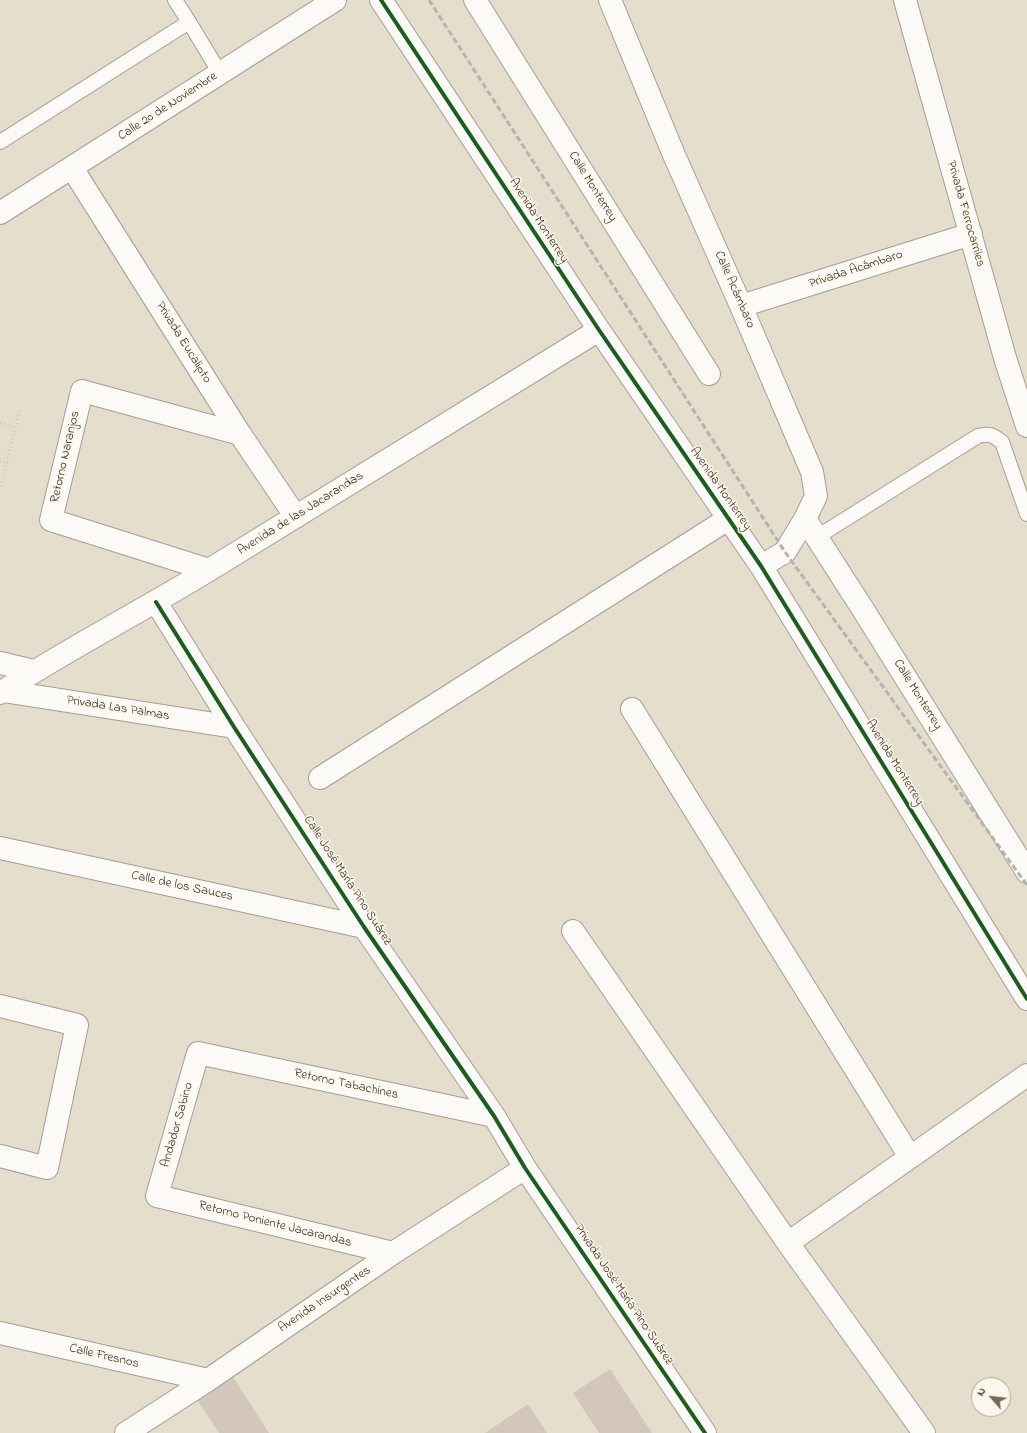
<!DOCTYPE html>
<meta charset="utf-8">
<style>
body{margin:0}
#map{position:relative;width:1027px;height:1433px;overflow:hidden;background:#e6decc;font-family:"Indie Flower",sans-serif}
canvas{display:block}
.north{position:absolute;left:971px;top:1377px;width:40px;height:40px;box-sizing:border-box;background:#fbf7ec;border:1px solid #aea59a;border-radius:50%;rotate:298deg;font-size:11px;font-weight:700;line-height:16px;text-align:center;color:#3b2a1e}
.north::after{content:'';display:block;margin:auto;width:14px;height:18px;background:#77695b;clip-path:polygon(50% 0,100% 100%,50% 72%,0 100%)}
</style>
<div id="map">
<canvas width="1027" height="1433"></canvas>
<div class="north">N</div>
</div>
<script>
const ctx = document.querySelector('canvas').getContext('2d');
ctx.lineJoin = 'round';
function fill(path, color) {
  ctx.fillStyle = color;
  ctx.fill(path, 'evenodd');
}
function stroke(path, color, width, dash) {
  ctx.strokeStyle = color;
  ctx.lineWidth = width;
  ctx.lineCap = dash ? 'butt' : 'round';
  ctx.setLineDash(dash || []);
  ctx.stroke(path);
}
function drawText(font, color, halo, rows, align = 'center') {
  ctx.font = font + ' "Indie Flower",sans-serif';
  ctx.lineWidth = 3;
  ctx.setLineDash([]);
  ctx.textBaseline = 'middle';
  ctx.strokeStyle = halo;
  ctx.fillStyle = color;
  for (const [text, x, y, turn = 0] of rows) {
    ctx.save();
    ctx.translate(x, y);
    ctx.rotate((+turn || 0) * Math.PI / 180);
    ctx.textAlign = isNaN(turn) ? turn : align;
    if (halo) ctx.strokeText(text, 0, 0);
    ctx.fillText(text, 0, 0);
    ctx.restore();
  }
}
const building = new Path2D(`
 M 610,1369 L 652,1433 L 599,1433 L 573,1393 Z
 M 231,1374 L 269,1433 L 219,1433 L 196,1398 Z
 M 528,1404 L 547,1433 L 485,1433 Z`);
const path = new Path2D(`
 M 0,423 L 15,428
 M 0,461 L 6,463
 M 1,486 L 20,408`);
const lane = new Path2D(`
 M 189,22 L 220,73
 M 0,142 L 189,22 L 175,0
 M 817,537 L 978,436 C 989,433 993,435 1002,442 L 1027,514`);
const street = new Path2D(`
 M 381,0 L 599,330 L 761,566 L 1027,999
 M 475,0 L 709,374
 M 610,0 L 674,155 L 741,306 L 812,472 L 816,496 L 805,519 L 785,552 L 761,566
 M 905,0 L 1005,358 L 1027,426
 M 72,168 L 240,434 L 296,517
 M 0,213 L 335,0
 M 741,306 L 971,234
 M 805,519 L 864,611 L 1027,872
 M 209,570 L 51,520 L 82,391 L 240,434
 M 156,602 L 234,727 L 364,927 L 494,1116 L 525,1168 L 705,1433
 M 0,663 L 34,671
 M 3,691 L 234,727
 M 0,693 C 68,649 140,612 209,570 L 599,330
 M 632,709 L 910,1157
 M 320,778 L 728,519
 M 0,848 L 364,927
 M 573,931 L 788,1243 L 924,1433
 M 0,1006 L 77,1025 L 47,1168 L 0,1156
 M 788,1243 L 1027,1075
 M 393,1253 L 157,1196 L 198,1053 L 494,1116
 M 0,1333 L 208,1380
 M 126,1433 L 208,1380 L 393,1253 L 525,1168`);
const rail = new Path2D(`
 M 429,0 L 785,552 L 1027,885`);
const cycleway = new Path2D(`
 M 381,0 L 599,330 L 761,566 L 1027,999
 M 156,602 L 234,727 L 364,927 L 494,1116 L 525,1168 L 705,1433`);
const streetNames = [
 ["Calle 20 de Noviembre",168,107,-33],
 ["Calle Monterrey",592,187,58],
 ["Privada Ferrocarriles",965,214,74],
 ["Avenida Monterrey",538,221,57],
 ["Privada Acámbaro",856,270,-18],
 ["Calle Acámbaro",734,290,66],
 ["Privada Eucalipto",183,343,58],
 ["Retorno Naranjos",66,457,-77],
 ["Avenida Monterrey",720,489,55],
 ["Avenida de las Jacarandas",301,514,-32],
 ["Calle Monterrey",917,695,58],
 ["Privada Las Palmas",118,709,9],
 ["Avenida Monterrey",894,763,58],
 ["Calle José María Pino Suárez",347,881,57],
 ["Calle de los Sauces",182,887,12],
 ["Retorno Tabachines",346,1085,12],
 ["Andador Sabino",178,1125,-74],
 ["Retorno Poniente Jacarandas",275,1225,14],
 ["Privada José María Pino Suárez",623,1295,56],
 ["Avenida Insurgentes",325,1300,-34],
 ["Calle Fresnos",104,1357,13]
];
fill(building, '#d3c6ba');
stroke(lane, '#a59e92', 16);
stroke(street, '#a59e92', 24);
stroke(path, '#cac7c3', 2.5, [1, 3]);
stroke(lane, '#fbfaf7', 14);
stroke(street, '#fbfaf7', 22);
stroke(rail, '#b6b3ae', 3, [6, 3]);
stroke(cycleway, '#1b5e20', 4);
drawText('13px', '#3b2a1e', '#fbf7ec', streetNames);
</script>
